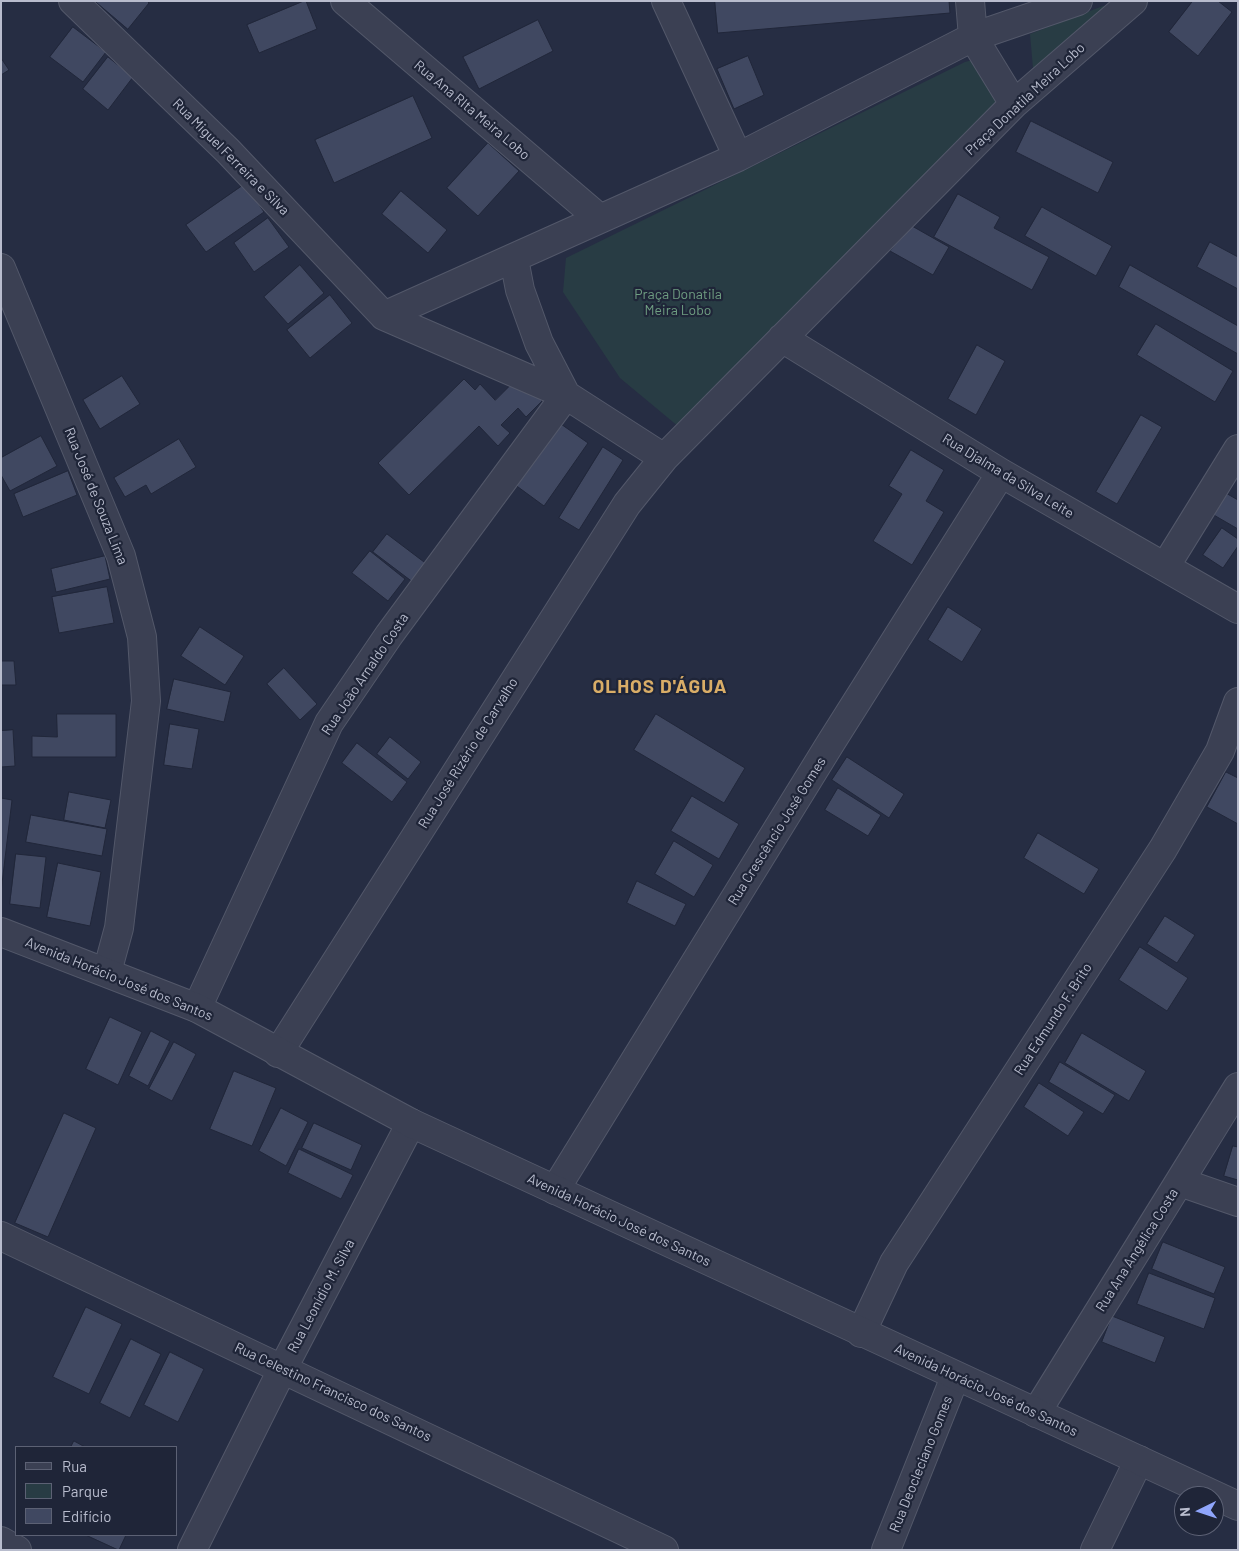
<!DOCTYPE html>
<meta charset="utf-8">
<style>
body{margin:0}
#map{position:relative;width:1239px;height:1551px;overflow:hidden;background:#262d43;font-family:Barlow,sans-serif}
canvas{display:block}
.frame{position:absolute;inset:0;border:2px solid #b8bccd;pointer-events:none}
.legend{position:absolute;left:15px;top:1446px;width:162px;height:90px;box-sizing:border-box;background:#1f2538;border:1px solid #5c6174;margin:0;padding:6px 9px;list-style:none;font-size:15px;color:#b8bccd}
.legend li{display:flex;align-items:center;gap:10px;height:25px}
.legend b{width:25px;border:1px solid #5c6174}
.north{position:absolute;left:1174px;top:1486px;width:50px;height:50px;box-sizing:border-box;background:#1f2538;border:1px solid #5c6174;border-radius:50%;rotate:266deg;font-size:14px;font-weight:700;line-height:20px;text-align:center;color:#b8bccd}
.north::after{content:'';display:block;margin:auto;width:18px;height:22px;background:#8fa5fb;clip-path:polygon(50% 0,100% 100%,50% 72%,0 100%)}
</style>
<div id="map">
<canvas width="1239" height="1551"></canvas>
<div class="frame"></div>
<ul class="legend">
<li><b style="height:6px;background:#3b4053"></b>Rua</li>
<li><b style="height:14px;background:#283c44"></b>Parque</li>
<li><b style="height:14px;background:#404861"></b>Edifício</li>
</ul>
<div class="north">N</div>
</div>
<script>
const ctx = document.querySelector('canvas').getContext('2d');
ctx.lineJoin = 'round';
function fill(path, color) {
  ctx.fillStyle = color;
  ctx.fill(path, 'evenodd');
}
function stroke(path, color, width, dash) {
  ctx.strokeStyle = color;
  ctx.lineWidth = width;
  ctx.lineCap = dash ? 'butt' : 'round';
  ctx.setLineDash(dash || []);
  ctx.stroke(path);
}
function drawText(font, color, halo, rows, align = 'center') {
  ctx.font = font + ' Barlow,sans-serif';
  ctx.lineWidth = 4.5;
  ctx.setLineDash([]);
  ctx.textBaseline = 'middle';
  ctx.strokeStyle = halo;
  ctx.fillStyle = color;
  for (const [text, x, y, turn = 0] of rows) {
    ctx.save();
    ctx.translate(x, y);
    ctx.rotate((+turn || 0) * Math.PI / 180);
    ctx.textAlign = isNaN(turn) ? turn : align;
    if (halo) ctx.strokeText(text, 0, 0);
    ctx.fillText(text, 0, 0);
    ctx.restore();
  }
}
const green = new Path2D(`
 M 1103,6 L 1114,7 L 1034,80 L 1030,34 Z
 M 984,57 L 1003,105 L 679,427 L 620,378 L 563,292 L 566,258 L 965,62 Z`);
const building = new Path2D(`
 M 95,1 L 147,1 L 149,3 L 128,29 Z
 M 304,1 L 306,1 L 317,29 L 259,53 L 247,25 Z
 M 715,1 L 949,1 L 950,13 L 718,33 Z
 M 1193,1 L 1218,1 L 1232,12 L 1198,56 L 1169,32 Z
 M 538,20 L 553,51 L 479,89 L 463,57 Z
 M 73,27 L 106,52 L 83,82 L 50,57 Z
 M 748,56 L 764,95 L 734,109 L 717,69 Z
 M 108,57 L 133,77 L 108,110 L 83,89 Z
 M 1,58 L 9,70 L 1,75 Z
 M 413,96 L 432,138 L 334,183 L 315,140 Z
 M 1031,121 L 1113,162 L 1098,193 L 1016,152 Z
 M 488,143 L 519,171 L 478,216 L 447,188 Z
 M 245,184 L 264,212 L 206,252 L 186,225 Z
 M 401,191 L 447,230 L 428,253 L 382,214 Z
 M 958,194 L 1000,217 L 994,228 L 1049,257 L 1032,290 L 934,237 Z
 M 1042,207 L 1112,246 L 1096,276 L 1025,236 Z
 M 268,218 L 289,247 L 254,272 L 234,243 Z
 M 912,226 L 949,247 L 933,275 L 890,251 Z
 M 1210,242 L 1238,257 L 1238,289 L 1197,267 Z
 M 300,265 L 324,293 L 288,324 L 264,297 Z
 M 1130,265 L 1238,326 L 1238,354 L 1119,287 Z
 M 330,295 L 352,323 L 310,358 L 287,330 Z
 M 1156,324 L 1233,371 L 1215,402 L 1137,355 Z
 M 977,345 L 1005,361 L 976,415 L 948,399 Z
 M 122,376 L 140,404 L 100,429 L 83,400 Z
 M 519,377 L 542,401 L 526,417 L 518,408 L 501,425 L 510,433 L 498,446 L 479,426 L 409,495 L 378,463 L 464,379 L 475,390 L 480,384 L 495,400 Z
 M 1141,415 L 1162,427 L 1117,504 L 1096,492 Z
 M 558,422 L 588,443 L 544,506 L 514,484 Z
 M 41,436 L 57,466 L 10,491 L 1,475 L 1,458 Z
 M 179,439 L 196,467 L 151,494 L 146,485 L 125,497 L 114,478 Z
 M 603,447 L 623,460 L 579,530 L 559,518 Z
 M 911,450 L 944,470 L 926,501 L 944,512 L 912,565 L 873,541 L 902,494 L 889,486 Z
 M 68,471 L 77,495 L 23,517 L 14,494 Z
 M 1224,492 L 1238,500 L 1238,529 L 1212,514 Z
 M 1222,528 L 1238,539 L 1238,546 L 1223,568 L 1203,555 Z
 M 387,534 L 428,565 L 414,583 L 373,552 Z
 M 370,551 L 405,579 L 388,601 L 352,573 Z
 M 105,556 L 110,579 L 56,592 L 51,569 Z
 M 107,587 L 114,623 L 59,633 L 52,597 Z
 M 948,607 L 982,629 L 962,662 L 928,640 Z
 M 200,627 L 244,656 L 225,685 L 181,656 Z
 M 1,661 L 14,661 L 16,685 L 1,685 Z
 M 284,668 L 317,704 L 300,720 L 267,684 Z
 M 174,679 L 231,692 L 224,722 L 167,709 Z
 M 57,714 L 116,714 L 116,757 L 32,757 L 32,736 L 57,737 Z
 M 656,714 L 745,768 L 724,803 L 634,750 Z
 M 170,724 L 199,729 L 192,769 L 164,765 Z
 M 13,730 L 15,766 L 1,767 L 1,731 Z
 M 390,737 L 421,762 L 408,779 L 377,754 Z
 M 357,743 L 407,782 L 392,802 L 342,763 Z
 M 847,757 L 904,794 L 889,818 L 832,780 Z
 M 1226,772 L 1238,778 L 1238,824 L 1207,807 Z
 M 838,788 L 881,815 L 868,836 L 825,810 Z
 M 69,792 L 111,800 L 105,828 L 64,820 Z
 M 692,796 L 739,824 L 719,859 L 671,831 Z
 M 1,798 L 12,800 L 1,892 Z
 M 31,815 L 107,829 L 102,856 L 26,842 Z
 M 1038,833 L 1099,869 L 1084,894 L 1024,858 Z
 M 674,841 L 713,865 L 694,897 L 655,874 Z
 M 16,854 L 46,857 L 40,908 L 10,904 Z
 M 58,863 L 101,872 L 90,926 L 47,917 Z
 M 637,881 L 686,904 L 675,926 L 627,903 Z
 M 1165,916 L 1195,935 L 1177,963 L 1147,944 Z
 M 1140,947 L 1188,978 L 1167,1011 L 1119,980 Z
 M 110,1017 L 142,1032 L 118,1085 L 86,1069 Z
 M 151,1031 L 170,1041 L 148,1086 L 129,1076 Z
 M 1082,1033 L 1146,1071 L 1129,1101 L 1065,1063 Z
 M 174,1042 L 196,1054 L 172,1101 L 149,1089 Z
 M 1060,1062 L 1115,1095 L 1103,1114 L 1049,1082 Z
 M 234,1071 L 276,1088 L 252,1146 L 210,1129 Z
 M 1039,1083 L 1084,1112 L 1068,1136 L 1024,1107 Z
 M 281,1108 L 308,1122 L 286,1166 L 259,1151 Z
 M 64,1113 L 96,1128 L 48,1237 L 15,1223 Z
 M 314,1123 L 362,1145 L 351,1170 L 302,1148 Z
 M 1233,1146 L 1238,1147 L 1238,1180 L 1224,1176 Z
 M 299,1149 L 353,1175 L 341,1199 L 288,1173 Z
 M 1163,1242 L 1225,1267 L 1214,1294 L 1152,1269 Z
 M 1149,1273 L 1215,1298 L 1204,1329 L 1137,1304 Z
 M 86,1307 L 122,1324 L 89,1394 L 53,1377 Z
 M 1112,1316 L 1165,1337 L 1155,1363 L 1102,1342 Z
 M 131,1339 L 161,1354 L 130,1418 L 100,1403 Z
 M 170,1352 L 204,1369 L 178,1422 L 144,1405 Z
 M 74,1441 L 85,1447 L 71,1447 Z
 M 86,1535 L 126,1535 L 119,1550 Z`);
const minor = new Path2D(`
 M 73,1 L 228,151 L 384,316 L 566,395 L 389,635 L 329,723 L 197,1008
 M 345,1 L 599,218
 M 666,1 L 738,157
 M 970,1 L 973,37 L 1014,104
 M 514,259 L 520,290 L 539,343 L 566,395 L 664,458
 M 1,268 L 121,556 L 142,637 L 146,701 L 119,928 L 107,972
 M 384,316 L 738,157 L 973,37 L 1078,1
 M 782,338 L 1001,473 L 1238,609
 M 1165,567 L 1238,449
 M 278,1053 L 627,504 L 664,458 L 1014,104 L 1133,1
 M 1180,1182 L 1238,1202
 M 555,1190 L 830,744 L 1001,473
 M 1,1236 L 664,1550
 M 861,1333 L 894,1263 L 1163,849 L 1220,751 L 1238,702
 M 1036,1413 L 1238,1087
 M 1,1541 L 17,1550
 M 192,1550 L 283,1368 L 411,1123
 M 886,1550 L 955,1377
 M 1095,1550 L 1139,1460`);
const tertiary = new Path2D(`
 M 1,932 L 197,1008 L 411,1123 L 1238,1506`);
const streetNames = [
 ["Praça Donatila Meira Lobo",1025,99,-43],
 ["Rua Ana RIta Meira Lobo",472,110,40],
 ["Rua Miguel Ferreira e Silva",231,157,45],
 ["Rua Djalma da Silva Leite",1008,476,31],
 ["Rua José de Souza Lima",96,496,68],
 ["Rua João Arnaldo Costa",365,674,-56],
 ["Rua José Rizério de Carvalho",468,753,-58],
 ["Rua Crescêncio José Gomes",777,831,-58],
 ["Avenida Horácio José dos Santos",119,979,22],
 ["Rua Edmundo F. Brito",1053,1019,-57],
 ["Avenida Horácio José dos Santos",619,1220,25],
 ["Rua Ana Angélica Costa",1137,1250,-58],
 ["Rua Leonídio M. Silva",321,1296,-62],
 ["Avenida Horácio José dos Santos",986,1390,25],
 ["Rua Celestino Francisco dos Santos",333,1392,25],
 ["Rua Deocleciano Gomes",921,1464,-68]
];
const parkNames = [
 ["Praça Donatila",678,294],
 ["Meira Lobo",678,310]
];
const districtNames = [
 ["OLHOS D'ÁGUA",660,687]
];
fill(green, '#283c44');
fill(building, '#404861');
stroke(building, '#21273a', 1);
stroke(minor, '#53586a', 30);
stroke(tertiary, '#53586a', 30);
stroke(minor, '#3b4053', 28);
stroke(tertiary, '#3b4053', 28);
drawText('14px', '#b8bccd', '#1f2538', streetNames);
drawText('14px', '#6f9e82', '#1f2538', parkNames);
ctx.letterSpacing = '1px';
drawText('bold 19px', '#d9ad67', '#1f2538', districtNames);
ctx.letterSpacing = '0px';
</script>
